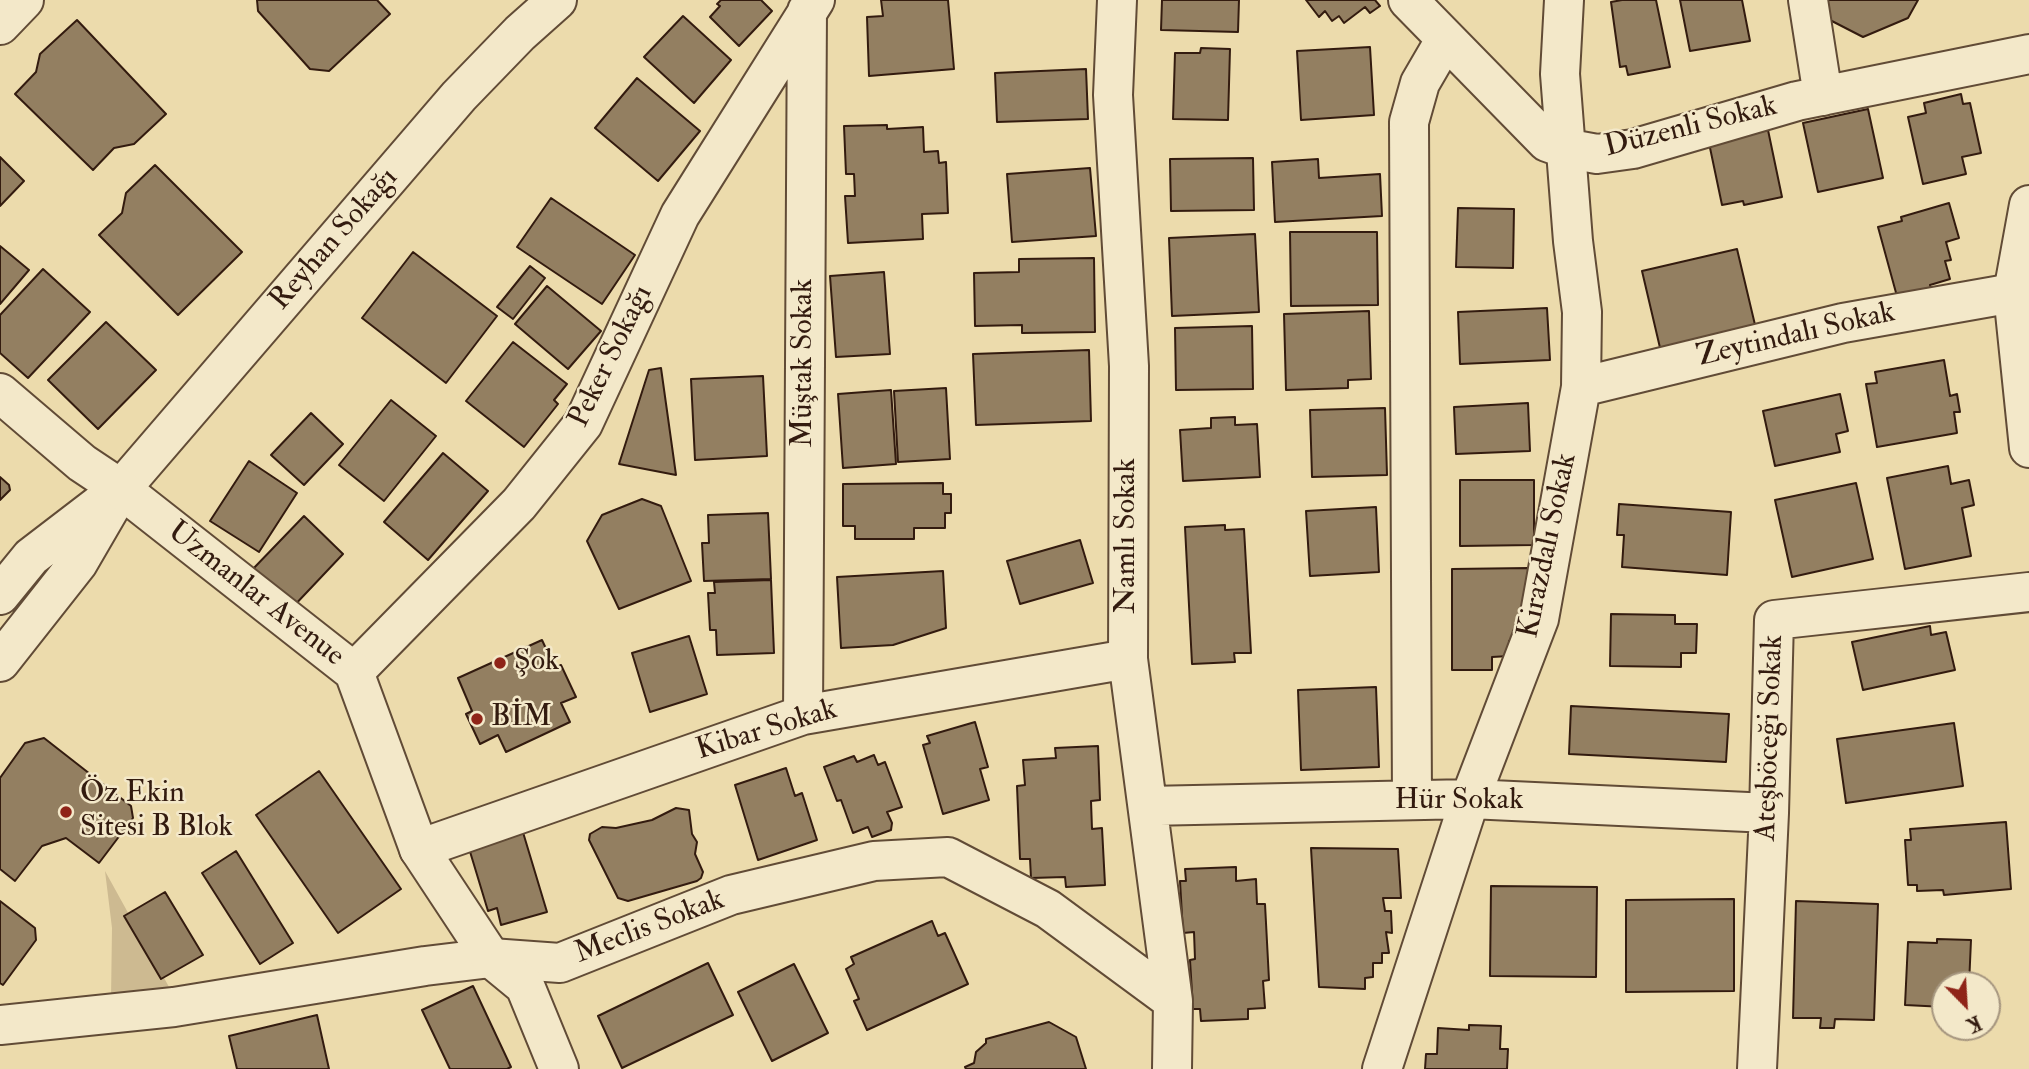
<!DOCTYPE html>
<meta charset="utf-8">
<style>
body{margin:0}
#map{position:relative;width:2029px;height:1069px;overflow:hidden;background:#ecdbac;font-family:"IM FELL Double Pica",serif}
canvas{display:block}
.north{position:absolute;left:1931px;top:971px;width:70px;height:70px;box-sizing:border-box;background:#f3e8c9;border:2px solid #a6967f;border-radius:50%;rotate:156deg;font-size:19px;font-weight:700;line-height:28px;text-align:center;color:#331b0f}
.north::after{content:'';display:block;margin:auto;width:24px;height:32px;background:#8f2418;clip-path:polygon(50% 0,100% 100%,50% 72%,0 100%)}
</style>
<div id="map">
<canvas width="2029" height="1069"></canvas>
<div class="north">K</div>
</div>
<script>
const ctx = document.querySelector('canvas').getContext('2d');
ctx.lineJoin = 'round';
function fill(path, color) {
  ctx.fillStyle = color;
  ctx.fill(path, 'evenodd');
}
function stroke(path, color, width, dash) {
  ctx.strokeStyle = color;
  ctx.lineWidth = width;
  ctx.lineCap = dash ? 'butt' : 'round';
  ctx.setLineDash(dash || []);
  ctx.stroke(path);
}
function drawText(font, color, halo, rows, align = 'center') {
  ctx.font = font + ' "IM FELL Double Pica",serif';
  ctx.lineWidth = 5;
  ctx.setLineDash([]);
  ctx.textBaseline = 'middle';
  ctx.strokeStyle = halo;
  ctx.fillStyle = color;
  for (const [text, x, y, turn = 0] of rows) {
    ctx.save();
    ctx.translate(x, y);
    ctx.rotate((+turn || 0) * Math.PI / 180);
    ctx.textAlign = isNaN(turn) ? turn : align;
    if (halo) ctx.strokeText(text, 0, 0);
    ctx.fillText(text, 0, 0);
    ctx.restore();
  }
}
const green = new Path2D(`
 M 105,871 L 174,996 L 111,999 L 112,928 Z`);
const building = new Path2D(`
 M 257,0 L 377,0 L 390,14 L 329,71 L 310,69 L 258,11 Z
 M 721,0 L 761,0 L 772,11 L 739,46 L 710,17 L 720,6 L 717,4 Z
 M 881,0 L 948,0 L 954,69 L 869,76 L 867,17 L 883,16 Z
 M 1162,0 L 1239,0 L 1238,32 L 1161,30 Z
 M 1306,0 L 1375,0 L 1380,6 L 1370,13 L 1365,7 L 1344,23 L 1339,16 L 1332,21 L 1325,11 L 1319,17 Z
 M 1622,0 L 1656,0 L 1670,67 L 1628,75 L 1626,66 L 1620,67 L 1611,2 Z
 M 1680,0 L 1742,0 L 1750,41 L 1690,51 Z
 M 1822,0 L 1918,0 L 1908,18 L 1863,37 L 1826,18 Z
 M 683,16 L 731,60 L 694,103 L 644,57 Z
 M 77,20 L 166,114 L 134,144 L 114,148 L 93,170 L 15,94 L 36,72 L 40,54 Z
 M 1370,47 L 1374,115 L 1301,120 L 1297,51 Z
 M 1201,48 L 1230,49 L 1228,120 L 1173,119 L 1175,53 L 1200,53 Z
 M 1086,69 L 1088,119 L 997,122 L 995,73 Z
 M 637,78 L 700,131 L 658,181 L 595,128 Z
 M 1961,94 L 1963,104 L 1970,103 L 1981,153 L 1962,157 L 1966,174 L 1923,184 L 1908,117 L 1926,113 L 1924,103 Z
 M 1868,109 L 1883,178 L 1818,192 L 1803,123 Z
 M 887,125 L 887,129 L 923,127 L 924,152 L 938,151 L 939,163 L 946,162 L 948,213 L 922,214 L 923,239 L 848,243 L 845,196 L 855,196 L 854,174 L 846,174 L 844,126 Z
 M 1768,130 L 1782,197 L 1744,205 L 1743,201 L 1722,205 L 1709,143 Z
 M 0,157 L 24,181 L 0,206 Z
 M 1253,158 L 1254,210 L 1171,211 L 1170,159 Z
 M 1318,159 L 1319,178 L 1380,174 L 1382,216 L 1275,222 L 1272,162 Z
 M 155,165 L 242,252 L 178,315 L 99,235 L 122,213 L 126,193 Z
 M 1090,168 L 1096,236 L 1012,242 L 1007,174 Z
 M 551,198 L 635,255 L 602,304 L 517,247 Z
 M 1949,203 L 1959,238 L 1946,242 L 1951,260 L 1945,261 L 1950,279 L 1930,285 L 1932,291 L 1898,300 L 1878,227 L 1902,221 L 1901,217 Z
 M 1458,208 L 1514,209 L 1513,268 L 1456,267 Z
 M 1290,232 L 1377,232 L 1378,305 L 1291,306 Z
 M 1255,234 L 1259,312 L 1172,316 L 1169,238 Z
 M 0,246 L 29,270 L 0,304 Z
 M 1737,249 L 1756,329 L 1661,352 L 1642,271 Z
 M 413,252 L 497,316 L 446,383 L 362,318 Z
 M 1094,258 L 1095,332 L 1022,333 L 1022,325 L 975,326 L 974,273 L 1019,272 L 1019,259 Z
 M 530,266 L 545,278 L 513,319 L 497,307 Z
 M 43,269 L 90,312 L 28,378 L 0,353 L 0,315 Z
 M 884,272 L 890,354 L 836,357 L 830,276 Z
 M 547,286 L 601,331 L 568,369 L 515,324 Z
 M 1547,308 L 1550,360 L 1460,364 L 1458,312 Z
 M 1369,311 L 1371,379 L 1348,380 L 1348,388 L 1286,390 L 1284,314 Z
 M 106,322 L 156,370 L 98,429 L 48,380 Z
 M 1252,326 L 1253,389 L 1176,390 L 1175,328 Z
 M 513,342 L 567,384 L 554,400 L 558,404 L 524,447 L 466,401 Z
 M 1089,350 L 1091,421 L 976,425 L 973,354 Z
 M 1944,360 L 1950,396 L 1957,394 L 1960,412 L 1954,412 L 1957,433 L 1877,447 L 1866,384 L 1877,383 L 1875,372 Z
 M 661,368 L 676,475 L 619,464 L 649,370 Z
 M 763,376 L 767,456 L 695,460 L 691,379 Z
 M 946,388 L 950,459 L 898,462 L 894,391 Z
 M 891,390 L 896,464 L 843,468 L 838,394 Z
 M 1840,394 L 1848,431 L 1836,434 L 1840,452 L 1775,466 L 1763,411 Z
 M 391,400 L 436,436 L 384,501 L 339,465 Z
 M 1528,403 L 1530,451 L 1456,454 L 1454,407 Z
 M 1385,408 L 1387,475 L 1312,477 L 1310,410 Z
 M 311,413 L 343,444 L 304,485 L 271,455 Z
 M 1235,417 L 1235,425 L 1257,424 L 1260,477 L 1183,481 L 1180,430 L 1211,428 L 1211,418 Z
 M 443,453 L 488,491 L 428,560 L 384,522 Z
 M 249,461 L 297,493 L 259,552 L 210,521 Z
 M 1948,466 L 1951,484 L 1969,480 L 1974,505 L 1962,508 L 1971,556 L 1905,569 L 1887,478 Z
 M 0,477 L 9,485 L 10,490 L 0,500 Z
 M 1460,480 L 1534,480 L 1534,545 L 1460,546 Z
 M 943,483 L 943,494 L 951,494 L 951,513 L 945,513 L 945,528 L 914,528 L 914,539 L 855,539 L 855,526 L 843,526 L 843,484 Z
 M 1856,483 L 1873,559 L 1792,577 L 1775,500 Z
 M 642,499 L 661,506 L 691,581 L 619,609 L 587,541 L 602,515 Z
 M 1619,504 L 1731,512 L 1727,575 L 1622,567 L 1624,535 L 1617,535 Z
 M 1376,507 L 1379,572 L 1310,576 L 1306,511 Z
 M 768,513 L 771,579 L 704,581 L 702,543 L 709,543 L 708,515 Z
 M 304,516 L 343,554 L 291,609 L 251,571 Z
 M 1225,525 L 1225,530 L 1244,529 L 1251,653 L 1234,653 L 1235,662 L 1192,664 L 1185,527 Z
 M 1080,540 L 1093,583 L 1020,604 L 1007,561 Z
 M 1529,568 L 1529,613 L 1522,640 L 1509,641 L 1509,656 L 1492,657 L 1492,670 L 1452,670 L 1452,569 Z
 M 943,571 L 946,628 L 893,645 L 841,648 L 837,577 Z
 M 771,580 L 774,653 L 717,655 L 716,630 L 710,630 L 708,593 L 715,593 L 714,582 Z
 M 1611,614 L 1675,615 L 1675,624 L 1697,624 L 1696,653 L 1681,653 L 1681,667 L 1610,666 Z
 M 1930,626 L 1931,635 L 1946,632 L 1955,670 L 1863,690 L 1852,642 Z
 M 689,636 L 707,694 L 650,712 L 632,653 Z
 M 542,640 L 555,668 L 561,665 L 576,697 L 561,703 L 570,722 L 506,752 L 498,735 L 480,744 L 466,714 L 472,711 L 458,678 Z
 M 1376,687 L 1379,767 L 1301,770 L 1298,690 Z
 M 1571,706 L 1729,714 L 1726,762 L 1569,754 Z
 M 975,722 L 988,767 L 980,769 L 989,800 L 943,814 L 923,745 L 930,743 L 927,736 Z
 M 1954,723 L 1963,786 L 1846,803 L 1837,739 Z
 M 44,738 L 131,806 L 133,818 L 99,863 L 66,838 L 42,846 L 15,881 L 0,869 L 0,778 L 25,743 Z
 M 1098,746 L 1100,800 L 1091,801 L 1092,829 L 1102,828 L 1105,885 L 1066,887 L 1065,877 L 1031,878 L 1030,859 L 1020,859 L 1017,786 L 1025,785 L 1023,760 L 1056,758 L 1055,748 Z
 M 874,755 L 878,765 L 885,762 L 902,807 L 887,812 L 892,823 L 891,830 L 872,837 L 868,827 L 853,833 L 841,800 L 837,801 L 824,767 L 854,756 L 857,762 Z
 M 786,768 L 795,796 L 802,793 L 817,840 L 758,860 L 735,785 Z
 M 319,771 L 401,889 L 338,933 L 256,815 Z
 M 676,808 L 689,810 L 692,834 L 697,842 L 695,854 L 703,872 L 701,878 L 697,881 L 628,901 L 618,898 L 589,840 L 590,834 L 602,827 L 616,828 L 652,820 Z
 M 2006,822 L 2011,889 L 1944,895 L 1943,890 L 1917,891 L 1917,885 L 1908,885 L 1905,840 L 1911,840 L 1910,829 Z
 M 522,829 L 547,912 L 501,925 L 497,908 L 488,911 L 468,845 Z
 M 1311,848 L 1398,849 L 1401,898 L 1383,898 L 1385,911 L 1391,911 L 1392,933 L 1386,932 L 1389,953 L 1382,953 L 1382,963 L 1373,963 L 1373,977 L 1365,978 L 1365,989 L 1319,987 Z
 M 236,851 L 293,943 L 260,964 L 202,873 Z
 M 1236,867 L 1236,881 L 1256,879 L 1257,904 L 1265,904 L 1269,980 L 1263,981 L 1265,1008 L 1248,1009 L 1248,1019 L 1201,1021 L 1200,1009 L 1193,1009 L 1190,960 L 1195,959 L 1194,932 L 1183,933 L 1180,881 L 1186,881 L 1185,869 Z
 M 1491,886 L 1597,887 L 1596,977 L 1490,976 Z
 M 165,892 L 203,955 L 161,979 L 124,916 Z
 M 1734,899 L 1734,991 L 1626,992 L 1626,900 Z
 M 0,901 L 35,928 L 36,940 L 3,985 L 0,983 Z
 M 1796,901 L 1878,904 L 1874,1020 L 1835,1019 L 1834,1028 L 1820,1028 L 1821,1018 L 1793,1018 Z
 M 932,921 L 938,936 L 945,933 L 968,984 L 867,1030 L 854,1001 L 859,999 L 846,969 L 854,964 L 851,957 Z
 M 1937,939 L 1971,940 L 1969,985 L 1945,985 L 1945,1007 L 1905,1005 L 1908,942 L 1937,943 Z
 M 708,963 L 733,1015 L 622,1068 L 598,1016 Z
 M 794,964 L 828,1033 L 772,1061 L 738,992 Z
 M 473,986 L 511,1067 L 507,1069 L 450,1069 L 422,1010 Z
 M 317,1015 L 329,1069 L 237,1069 L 229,1036 Z
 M 1049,1022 L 1076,1037 L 1086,1069 L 966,1069 L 965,1067 L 974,1063 L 976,1052 L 986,1043 L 986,1039 Z
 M 1469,1025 L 1501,1026 L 1500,1049 L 1508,1049 L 1507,1069 L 1425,1069 L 1426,1054 L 1437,1054 L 1438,1028 L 1469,1030 Z`);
const minor = new Path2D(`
 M 1117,0 L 1113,95 L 1129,366 L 1128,659 L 1173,1001 L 1172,1069
 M 1408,0 L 1547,142 L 1564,148 L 1597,154 L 1633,149 L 1797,101 L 2029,54
 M 1808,0 L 1823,96
 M 0,25 L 24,0
 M 1581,387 L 1843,323 L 2013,293
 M 0,595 L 31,557 L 108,498
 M 0,662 L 78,563 L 121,489 L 459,96 L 520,33 L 557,0
 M 354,672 L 519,504 L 583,424 L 680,215 L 815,0
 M 803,715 L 807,11
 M 1412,800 L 1409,122 L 1420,83 L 1445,40
 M 1148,806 L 1470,799 L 1769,813
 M 419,849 L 803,715 L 1128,659
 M 0,1025 L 174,1007 L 425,966 L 491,958 L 560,963 L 731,895 L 874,861 L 948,857 L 1048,909 L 1173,1001
 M 1382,1069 L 1470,799 L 1539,619 L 1581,387 L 1582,312 L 1573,241 L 1560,74 L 1564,0
 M 1757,1069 L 1769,813 L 1774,620 L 2029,592`);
const tertiary = new Path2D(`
 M 2029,205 L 2013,293 L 2029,448
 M 0,393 L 82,463 L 121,489 L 354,672 L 419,849 L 491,958 L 525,986 L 559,1069`);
const markers = [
 [500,663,7,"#8f2418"],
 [477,719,7,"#8f2418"],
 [66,812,7,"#8f2418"]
];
const streetNames = [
 ["Düzenli Sokak",1691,128,-14],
 ["Reyhan Sokağı",335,240,-49],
 ["Zeytindalı Sokak",1796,336,-13],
 ["Peker Sokağı",612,357,-64],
 ["Müştak Sokak",805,363,-90],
 ["Namlı Sokak",1128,536,-90],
 ["Kirazdalı Sokak",1549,546,-78],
 ["Uzmanlar Avenue",255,595,38],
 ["Kibar Sokak",767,731,-17],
 ["Ateşböceği Sokak",1771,738,-88],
 ["Hür Sokak",1459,802],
 ["Meclis Sokak",650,928,-21]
];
const poiNames = [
 ["Şok",514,663],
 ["BİM",491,719],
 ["Öz Ekin",80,795],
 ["Sitesi B Blok",80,829]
];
fill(green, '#cdba91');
fill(building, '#937f61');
stroke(building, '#331b0f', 2);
stroke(minor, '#614b36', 42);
stroke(tertiary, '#614b36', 42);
stroke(minor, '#f3e8c9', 38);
stroke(tertiary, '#f3e8c9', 38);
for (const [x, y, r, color] of markers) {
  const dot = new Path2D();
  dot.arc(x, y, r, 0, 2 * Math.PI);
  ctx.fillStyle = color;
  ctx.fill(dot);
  stroke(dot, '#f3e8c9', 2.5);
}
drawText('30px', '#331b0f', '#f3e8c9', streetNames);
drawText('30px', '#331b0f', '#f3e8c9', poiNames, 'left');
</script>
